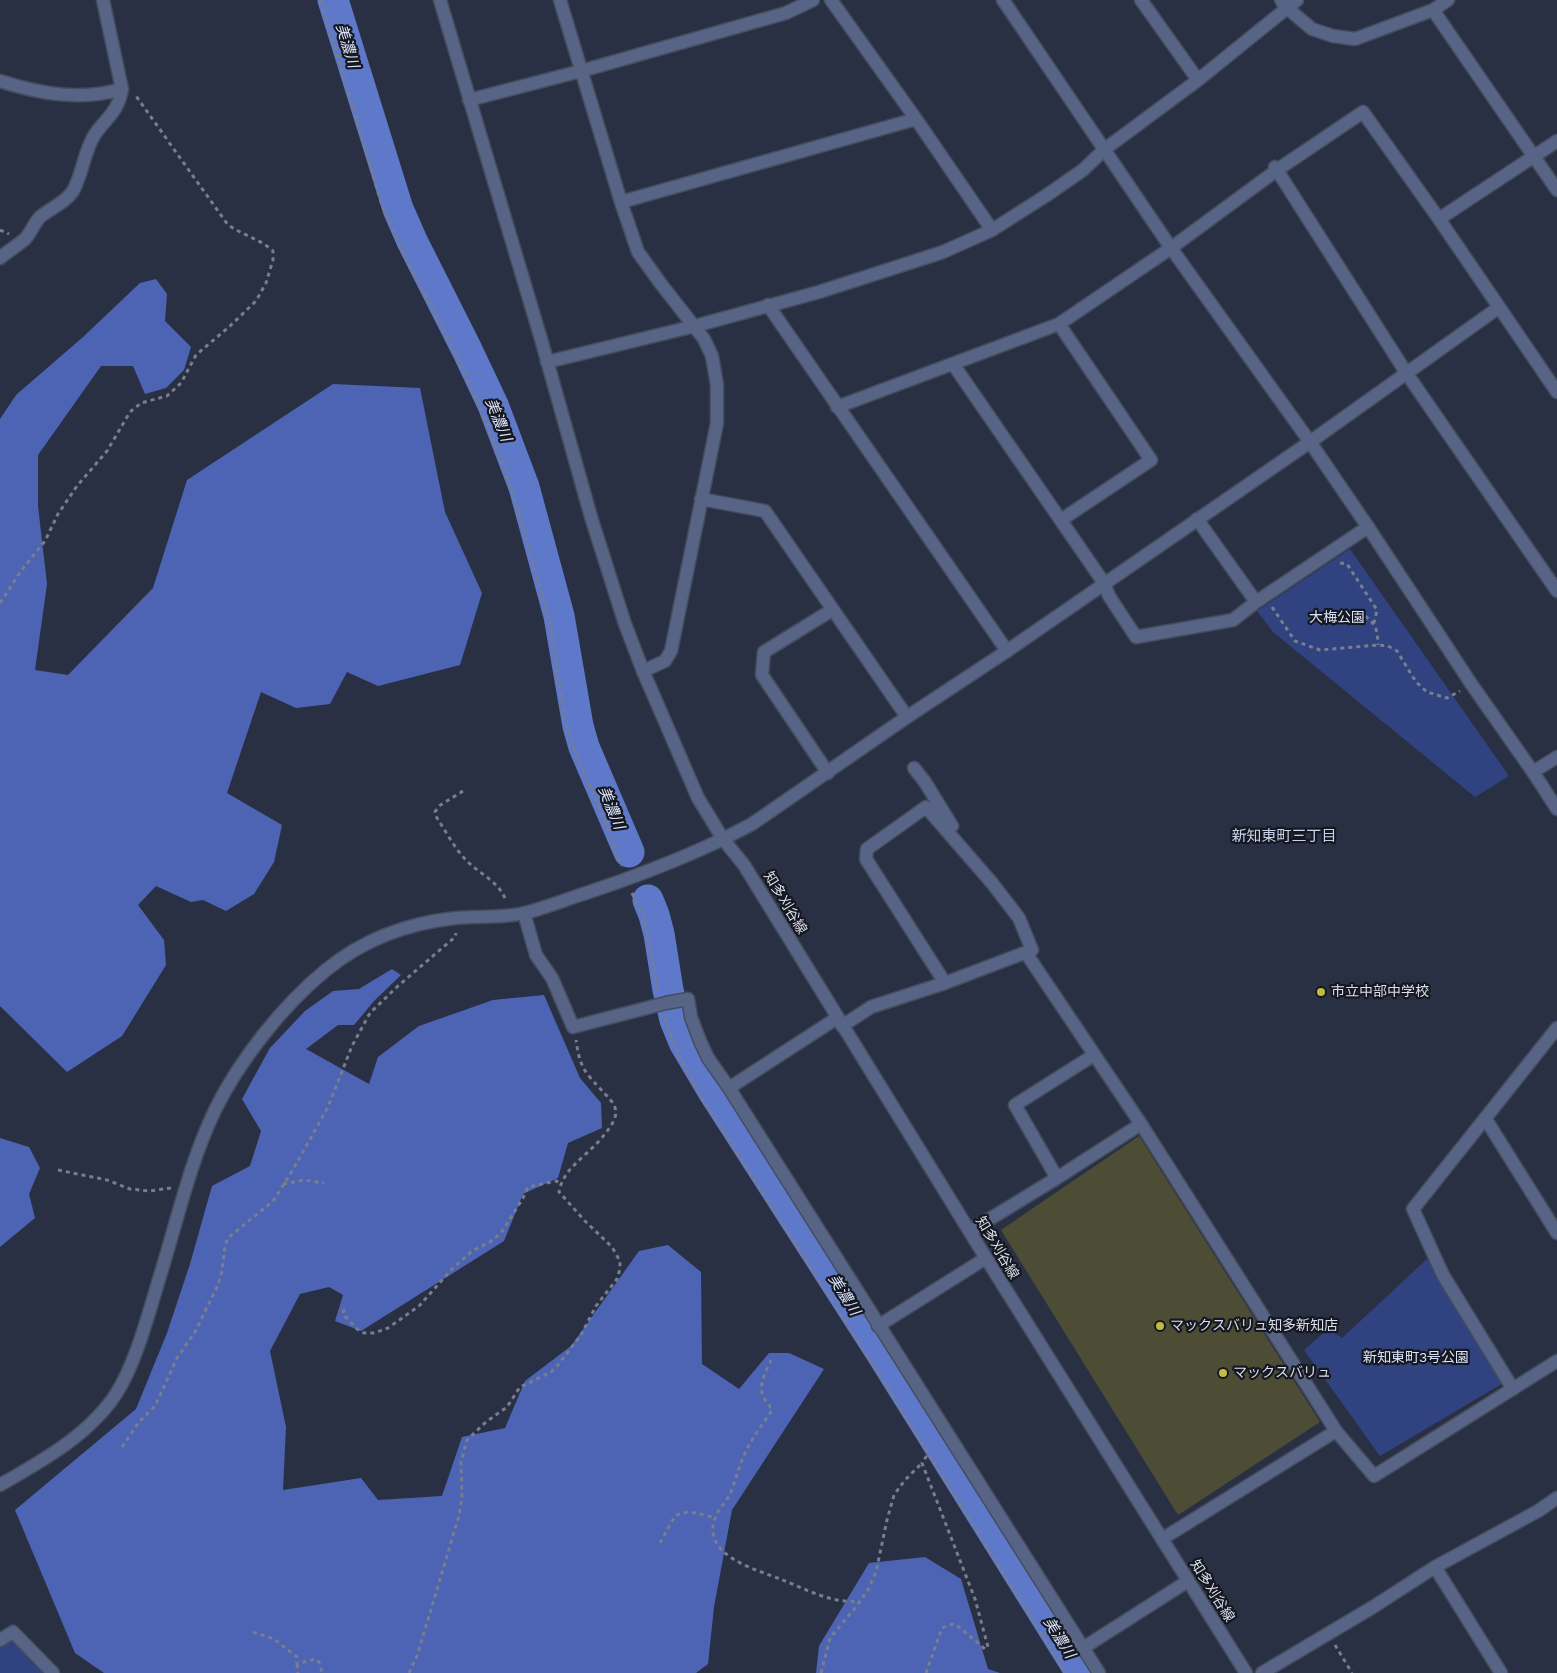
<!DOCTYPE html>
<meta charset="utf-8">
<style>
body{margin:0}
canvas{display:block;background:#293043}
</style>
<canvas width="1557" height="1673"></canvas>
<script>
const ctx = document.querySelector('canvas').getContext('2d');
ctx.lineJoin = 'round';
function fill(path, color) {
  ctx.fillStyle = color;
  ctx.fill(path, 'evenodd');
}
function stroke(path, color, width, dash) {
  ctx.strokeStyle = color;
  ctx.lineWidth = width;
  ctx.lineCap = dash ? 'butt' : 'round';
  ctx.setLineDash(dash || []);
  ctx.stroke(path);
}
function drawText(font, color, halo, rows, align = 'center') {
  ctx.font = font + ' "Work Sans","Noto Sans JP",sans-serif';
  ctx.lineWidth = 4.5;
  ctx.setLineDash([]);
  ctx.textBaseline = 'middle';
  ctx.strokeStyle = halo;
  ctx.fillStyle = color;
  for (const [text, x, y, turn = 0] of rows) {
    ctx.save();
    ctx.translate(x, y);
    ctx.rotate((+turn || 0) * Math.PI / 180);
    ctx.textAlign = isNaN(turn) ? turn : align;
    if (halo) ctx.strokeText(text, 0, 0);
    ctx.fillText(text, 0, 0);
    ctx.restore();
  }
}
const green = new Path2D(`
 M 1350,549 L 1509,776 L 1475,797 L 1273,632 L 1257,611 Z
 M 1427,1259 L 1510,1379 L 1380,1456 L 1304,1350 L 1328,1329 L 1342,1338 Z
 M 13,1632 L 53,1673 L 0,1673 L 0,1640 Z`);
const forest = new Path2D(`
 M 156,279 L 167,294 L 165,321 L 191,347 L 184,370 L 166,388 L 145,394 L 133,366 L 101,366 L 38,455 L 38,506 L 47,584 L 35,670 L 68,675 L 153,588 L 187,480 L 333,384 L 420,388 L 445,512 L 482,593 L 460,665 L 378,686 L 347,672 L 330,704 L 296,708 L 261,692 L 227,793 L 282,825 L 274,862 L 254,894 L 226,911 L 203,900 L 191,902 L 156,886 L 138,905 L 164,940 L 166,965 L 122,1036 L 67,1072 L 0,1006 L 0,419 L 16,395 L 83,337 L 140,283 Z
 M 392,969 L 401,975 L 374,1001 L 354,1025 L 338,1025 L 306,1049 L 369,1084 L 378,1057 L 419,1026 L 493,1000 L 544,995 L 580,1078 L 601,1103 L 602,1128 L 568,1143 L 558,1178 L 523,1194 L 504,1241 L 361,1331 L 335,1321 L 343,1295 L 329,1287 L 300,1294 L 270,1351 L 286,1427 L 283,1490 L 361,1478 L 378,1500 L 442,1496 L 462,1437 L 505,1428 L 525,1381 L 571,1346 L 639,1251 L 668,1245 L 701,1272 L 702,1364 L 739,1389 L 769,1353 L 789,1353 L 824,1369 L 732,1510 L 714,1607 L 708,1664 L 696,1673 L 104,1673 L 75,1653 L 15,1510 L 136,1409 L 167,1333 L 190,1264 L 212,1186 L 250,1166 L 261,1131 L 242,1099 L 270,1048 L 305,1011 L 333,991 L 359,989 Z
 M 0,1138 L 29,1147 L 40,1168 L 29,1194 L 35,1218 L 0,1247 Z
 M 925,1557 L 961,1579 L 988,1669 L 1000,1673 L 816,1673 L 819,1646 L 869,1563 Z`);
const river = new Path2D(`
 M 333,0 L 398,209 L 412,241 L 467,350 L 493,405 L 524,487 L 559,616 L 578,726 L 584,747 L 629,852
 M 648,900 L 654,915 L 659,934 L 668,990 L 675,1020 L 684,1042 L 713,1091 L 882,1354 L 1081,1673`);
const building = new Path2D(`
 M 1139,1136 L 1320,1422 L 1178,1515 L 1001,1230 Z`);
const path = new Path2D(`
 M 321,0 L 381,202 L 404,255 L 447,336 L 476,398 L 504,467 L 520,517 L 545,606 L 552,635 L 565,722 L 574,749 L 606,824 L 621,866
 M 0,230 L 9,234
 M 1340,563 L 1347,564 L 1377,610 L 1374,623
 M 0,603 L 21,571 L 45,541 L 58,514 L 77,486 L 107,451 L 130,412 L 141,403 L 167,396 L 181,383 L 196,355 L 230,326 L 256,301 L 266,283 L 273,260 L 273,251 C 260,239 243,235 228,225 L 136,96
 M 1272,607 L 1295,641 L 1320,650 L 1378,645 L 1388,646 L 1397,651 L 1416,682 L 1427,692 L 1447,698 L 1460,691
 M 1359,611 C 1375,624 1377,624 1378,645
 M 463,791 L 439,806 L 435,812 L 437,818 C 447,833 456,851 469,863 C 482,875 500,883 506,901
 M 632,893 L 644,917 L 658,990
 M 665,1018 C 674,1048 688,1074 704,1101 L 858,1341 L 1066,1673
 M 58,1170 L 107,1180 L 130,1189 L 149,1191 L 171,1188
 M 283,1184 L 304,1180 L 324,1183
 M 344,1309 L 343,1314 L 357,1329 L 364,1333 L 374,1333 L 388,1328 L 405,1316 L 419,1306 L 452,1269 L 472,1251 L 490,1242 L 501,1233 L 523,1198 L 528,1187 L 556,1181 L 561,1183
 M 771,1360 C 767,1369 758,1385 763,1396 C 765,1400 769,1405 772,1410 C 764,1423 753,1436 746,1451 C 739,1465 736,1480 730,1494 C 726,1502 719,1508 716,1516 C 699,1555 755,1569 780,1579 C 806,1589 831,1604 860,1601
 M 122,1447 L 139,1422 L 155,1406 L 177,1358 L 195,1332 L 218,1285 L 222,1271 L 225,1245 L 228,1238 L 273,1201 L 291,1173 L 328,1107 L 352,1046 L 370,1013 L 398,986 L 455,937 L 456,933
 M 660,1543 C 664,1537 671,1520 676,1516 C 686,1508 705,1515 715,1518
 M 253,1632 L 274,1639 L 297,1657 L 297,1664 L 315,1659 L 319,1662 L 322,1673
 M 1335,1645 L 1352,1673
 M 297,1664 L 298,1673
 M 409,1673 L 417,1656 L 459,1516 L 462,1498 L 461,1462 L 467,1440 L 486,1422 L 507,1407 L 520,1387 L 551,1372 L 558,1365 L 581,1335 L 596,1306 L 617,1279 L 620,1269 L 620,1261 L 612,1247 L 585,1221 L 559,1192 C 563,1169 584,1158 599,1141 C 630,1106 613,1106 589,1076 C 580,1066 578,1053 576,1040
 M 821,1673 L 830,1638 L 856,1607 L 868,1590 L 876,1572 L 887,1520 L 894,1495 L 905,1480 L 922,1463
 M 926,1673 L 942,1628 L 953,1624 L 959,1627 L 985,1649 L 988,1647 L 975,1599 L 922,1463 L 928,1454`);
const minor = new Path2D(`
 M 560,0 L 621,202 L 638,252 L 661,284 L 704,339 L 712,356 L 717,385 L 717,423 L 671,651 L 665,661 L 643,671
 M 831,0 L 916,119 L 992,230
 M 1141,0 L 1198,80
 M 1281,0 L 1286,7 L 1312,29 L 1333,36 L 1355,39 L 1433,10 L 1448,0
 M 1433,10 L 1557,190
 M 0,81 C 40,94 81,101 122,89
 M 469,100 L 581,71 L 786,13 L 813,0
 M 1557,141 L 1439,219 L 1557,392
 M 1275,167 L 1407,374 L 1557,591
 M 621,202 L 916,119
 M 0,258 C 8,251 17,246 25,239 C 31,233 34,223 40,217 C 51,208 65,203 73,191 C 83,173 84,151 95,134 C 108,116 118,112 122,89 L 103,0
 M 768,305 L 1007,651
 M 1059,324 L 1151,460 L 1061,520
 M 547,362 L 695,326 L 819,292 L 943,252 L 992,230 L 1047,195 L 1083,170 L 1105,149 L 1198,80 L 1297,0
 M 953,364 L 1104,583 L 1109,596 L 1136,637 L 1233,620 L 1256,602 L 1368,527
 M 837,407 L 1059,324 L 1171,248 L 1277,170 L 1363,112 L 1439,219
 M 701,499 L 765,511 L 907,717
 M 1197,519 L 1256,602
 M 914,768 L 925,782 L 952,826 L 949,829
 M 1533,772 L 1557,757
 M 828,773 L 762,675 L 764,652 L 832,610
 M 524,913 L 536,955 L 552,978 L 573,1027 L 666,1003 L 688,999 L 691,1017 L 700,1041 L 708,1058 L 729,1088 L 1099,1673
 M 1026,953 L 1141,1124 L 1336,1431 L 1374,1476 L 1557,1361
 M 842,1026 L 871,1007 L 945,983 L 1032,950 L 1019,918 L 992,883 L 926,807 L 867,849 L 866,859 L 945,983
 M 729,1088 L 837,1018
 M 1485,1118 L 1557,1233
 M 1057,1178 L 1015,1105 L 1094,1055
 M 970,1231 L 1057,1178 L 1141,1124
 M 878,1326 L 986,1258
 M 1513,1389 L 1443,1275 L 1413,1209 L 1557,1028
 M 1162,1539 L 1336,1431
 M 1435,1567 L 1501,1673
 M 0,1640 L 13,1632 L 53,1673
 M 1083,1648 L 1188,1581`);
const tertiary = new Path2D(`
 M 1003,0 L 1171,248 L 1310,442 L 1368,527 L 1472,685 L 1533,772 L 1557,809
 M 0,1485 C 42,1461 89,1435 116,1394 C 136,1363 149,1312 160,1276 C 177,1221 190,1162 215,1110 C 239,1061 283,1005 326,970 C 364,939 407,923 456,918 C 479,916 503,918 525,913 C 544,908 562,901 580,895 C 629,879 677,861 723,839 L 698,798 L 643,671 L 625,624 L 591,517 L 541,339 L 440,0
 M 1246,1673 L 986,1258 L 744,865 L 723,839 L 752,824 L 907,717 L 1007,651 L 1310,442 L 1498,308
 M 1262,1673 L 1373,1607 L 1435,1567 L 1538,1511 L 1557,1498`);
const markers = [
 [1321,992,5,"#bfbe41"],
 [1160,1326,5,"#bfbe41"],
 [1223,1373,5,"#bfbe41"]
];
const parkNames = [
 ["大梅公園",1337,618],
 ["新知東町3号公園",1416,1358]
];
const streetNames = [
 ["知多刈谷線",785,903,59],
 ["知多刈谷線",997,1248,59],
 ["知多刈谷線",1212,1591,58]
];
const poiNames = [
 ["市立中部中学校",1331,992],
 ["マックスバリュ知多新知店",1170,1326],
 ["マックスバリュ",1233,1373]
];
const waterNames = [
 ["美濃川",347,46,73],
 ["美濃川",498,420,68],
 ["美濃川",611,808,68],
 ["美濃川",844,1295,58],
 ["美濃川",1059,1638,58]
];
const neighbourhoodNames = [
 ["新知東町三丁目",1284,837]
];
fill(green, '#30427f');
fill(forest, '#4c64b3');
stroke(river, '#5f79ca', 31);
fill(building, '#4d4d36');
stroke(minor, '#454c5e', 15);
stroke(tertiary, '#454c5e', 15);
stroke(path, '#787e8e', 3, [4, 4]);
stroke(minor, '#576486', 12);
stroke(tertiary, '#576486', 12);
for (const [x, y, r, color] of markers) {
  const dot = new Path2D();
  dot.arc(x, y, r, 0, 2 * Math.PI);
  ctx.fillStyle = color;
  ctx.fill(dot);
  stroke(dot, '#151821', 2);
}
drawText('14px', '#dbe3fa', '#151821', parkNames);
drawText('14px', '#dbdfec', '#151821', streetNames);
drawText('14px', '#dbdfec', '#151821', poiNames, 'left');
drawText('italic 15px', '#dce4fa', '#151821', waterNames);
drawText('15px', '#c8d2eb', '#151821', neighbourhoodNames);
</script>
